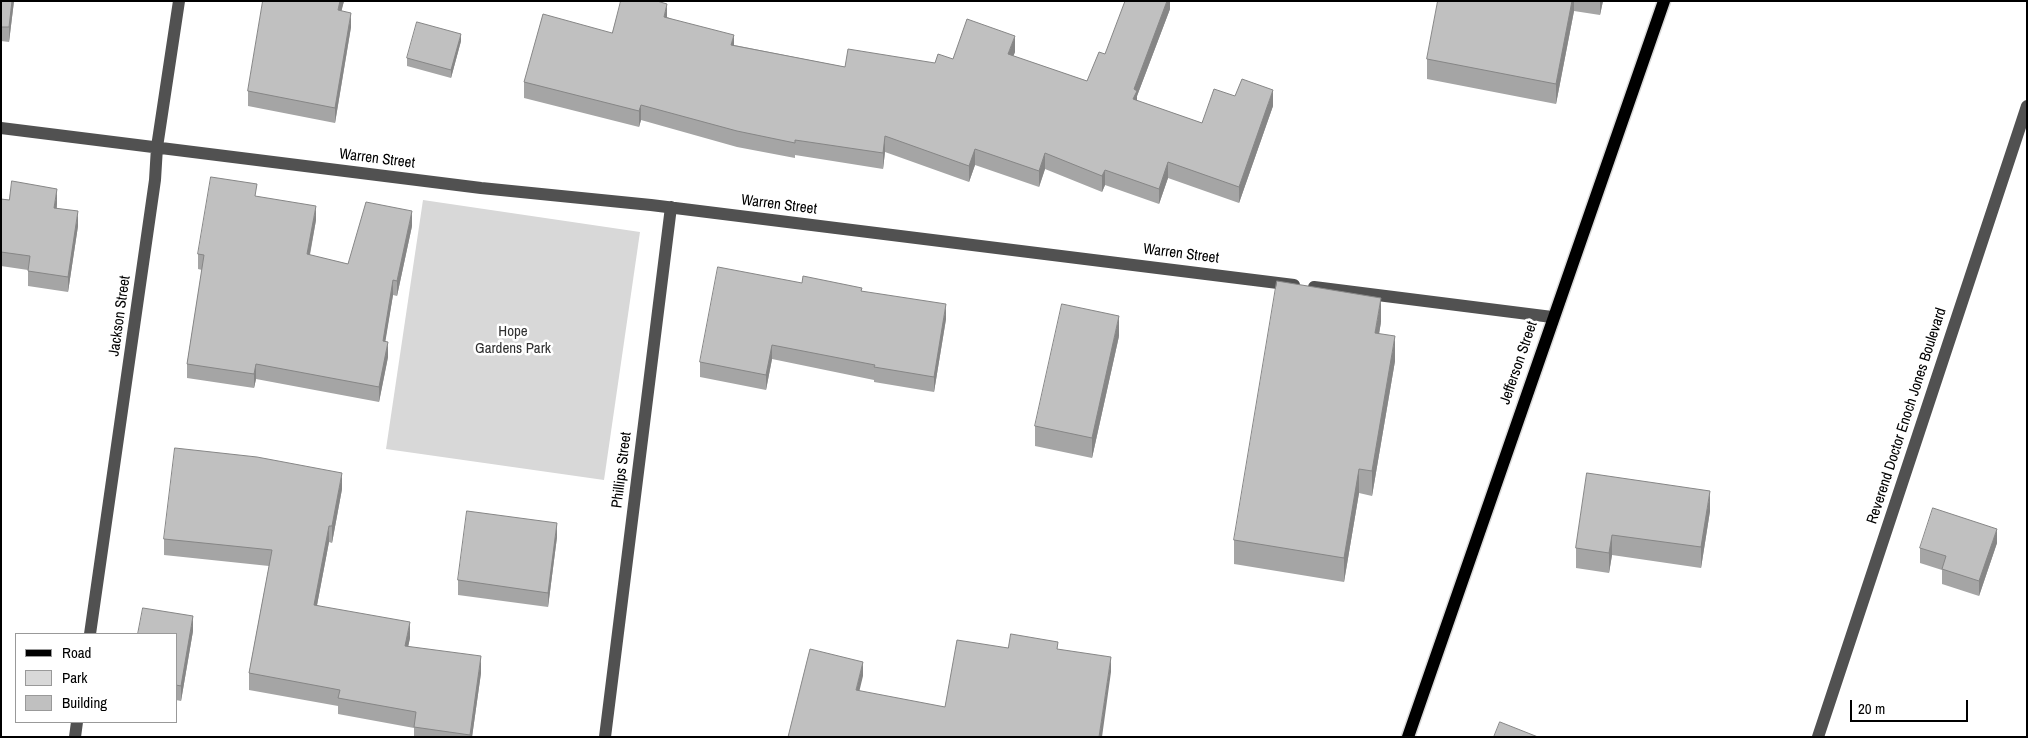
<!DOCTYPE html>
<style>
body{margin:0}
#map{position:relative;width:2028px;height:738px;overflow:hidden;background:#fff;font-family:"Archivo Narrow",sans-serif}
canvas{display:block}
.frame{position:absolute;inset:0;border:2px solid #000;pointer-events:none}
.legend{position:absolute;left:15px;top:633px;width:162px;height:90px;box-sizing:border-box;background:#fff;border:1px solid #999;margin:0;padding:6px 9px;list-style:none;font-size:15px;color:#000}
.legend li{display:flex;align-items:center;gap:10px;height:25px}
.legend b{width:25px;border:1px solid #999}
.scale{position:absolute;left:1850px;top:700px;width:118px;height:22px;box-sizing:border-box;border:2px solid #000;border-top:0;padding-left:6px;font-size:15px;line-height:18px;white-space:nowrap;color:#000;-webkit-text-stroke:4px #fff;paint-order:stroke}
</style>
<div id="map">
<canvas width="2028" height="738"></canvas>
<div class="frame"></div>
<ul class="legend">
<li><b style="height:6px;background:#000"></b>Road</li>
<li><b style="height:14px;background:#d8d8d8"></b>Park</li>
<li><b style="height:14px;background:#c0c0c0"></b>Building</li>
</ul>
<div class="scale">20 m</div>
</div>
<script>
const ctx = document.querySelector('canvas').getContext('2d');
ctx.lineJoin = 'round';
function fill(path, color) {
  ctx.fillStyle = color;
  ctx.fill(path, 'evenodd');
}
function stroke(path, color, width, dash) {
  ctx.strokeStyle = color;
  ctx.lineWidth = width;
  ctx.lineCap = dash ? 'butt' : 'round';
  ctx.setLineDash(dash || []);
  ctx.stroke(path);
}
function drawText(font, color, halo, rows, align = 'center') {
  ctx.font = font + ' "Archivo Narrow",sans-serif';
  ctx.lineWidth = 5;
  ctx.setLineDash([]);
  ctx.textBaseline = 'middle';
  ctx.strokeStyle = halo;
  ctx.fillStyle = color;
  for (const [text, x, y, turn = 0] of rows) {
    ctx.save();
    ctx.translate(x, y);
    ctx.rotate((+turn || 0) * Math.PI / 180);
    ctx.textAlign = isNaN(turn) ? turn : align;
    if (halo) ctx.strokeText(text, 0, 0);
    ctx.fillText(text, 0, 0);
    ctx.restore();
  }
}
const green = new Path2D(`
 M 423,200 L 640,232 L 604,480 L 386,449 Z`);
const minor = new Path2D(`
 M 1,128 L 481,188 L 651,205 L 1294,285
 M 1314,287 L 1552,317
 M 90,634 L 155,180 L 157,147 L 179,1
 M 75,737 L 77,722
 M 605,737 L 671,207
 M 1818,737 L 2027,106`);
const major = new Path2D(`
 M 1408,737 L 1664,1`);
const wall = new Path2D(`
 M 1,1 L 14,1 L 9,42 L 1,41 Z
 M 263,1 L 344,1 L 341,11 L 351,27 L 335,123 L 248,106 L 248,91 Z
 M 1170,1 L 1170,9 L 1137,96 L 1137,101 L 1202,123 L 1235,96 L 1273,106 L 1239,203 L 1168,178 L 1159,204 L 1105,185 L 1102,192 L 1045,169 L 1039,187 L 975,165 L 969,182 L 885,152 L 883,169 L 795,155 L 795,158 L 737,147 L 641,120 L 639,127 L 524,98 L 524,82 L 612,33 L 667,17 L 734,45 L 845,67 L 935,63 L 953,59 L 1015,52 L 1013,56 L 1087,81 L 1105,54 Z
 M 1438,1 L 1603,1 L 1600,15 L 1574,11 L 1556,104 L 1427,79 L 1427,59 Z
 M 461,41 L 451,78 L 407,66 L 407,58 Z
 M 257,197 L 316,220 L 310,255 L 348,264 L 412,226 L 397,296 L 393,295 L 385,341 L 388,357 L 379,402 L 256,379 L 254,388 L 187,378 L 187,364 L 202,270 L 198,269 L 198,254 Z
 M 1,199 L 57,204 L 57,208 L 78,226 L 68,292 L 28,286 L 28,270 L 1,266 Z
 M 802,283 L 862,291 L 946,319 L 934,392 L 874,382 L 874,380 L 772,359 L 766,390 L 700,377 L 700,362 Z
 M 1381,322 L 1379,334 L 1395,361 L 1372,496 L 1359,493 L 1344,582 L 1234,564 L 1234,540 Z
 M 1119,336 L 1092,458 L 1035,446 L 1035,426 Z
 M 1587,473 L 1710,511 L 1701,568 L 1612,555 L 1609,573 L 1576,568 L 1576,548 Z
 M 342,489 L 332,543 L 329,542 L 317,605 L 410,638 L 408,646 L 481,673 L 472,737 L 414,737 L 414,728 L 338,714 L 338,706 L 249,690 L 249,673 L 269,566 L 164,555 L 164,539 Z
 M 557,537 L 548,607 L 458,595 L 458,580 Z
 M 1997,543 L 1979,596 L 1942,584 L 1942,570 L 1920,563 L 1920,548 Z
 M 193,631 L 181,701 L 176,700 L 176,634 Z`);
const shadedWall = new Path2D(`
 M 12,1 L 14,1 L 9,42 L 9,27 Z
 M 340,1 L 344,1 L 338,25 L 338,10 Z
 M 1167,1 L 1170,1 L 1170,9 L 1137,96 L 1137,106 L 1133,115 L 1134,89 Z
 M 1572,1 L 1574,1 L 1574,11 L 1556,104 L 1556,84 Z
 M 1600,1 L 1603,1 L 1600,15 Z
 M 667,4 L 667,20 L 664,17 Z
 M 351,13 L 351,27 L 335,123 L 335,108 Z
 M 461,34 L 461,41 L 451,78 L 451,70 Z
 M 734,35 L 734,51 L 731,45 Z
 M 1015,36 L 1015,52 L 1008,70 L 1008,54 Z
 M 1273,90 L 1273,106 L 1239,203 L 1239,187 Z
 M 641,105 L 641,120 L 639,127 L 639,111 Z
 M 885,136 L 885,152 L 883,169 L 883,153 Z
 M 975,149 L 975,165 L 969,182 L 969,166 Z
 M 1045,153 L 1045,169 L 1039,187 L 1039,171 Z
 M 1168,162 L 1168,178 L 1159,204 L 1159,189 Z
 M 1105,170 L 1105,185 L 1102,192 L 1102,176 Z
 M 57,189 L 57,204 L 54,222 L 54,208 Z
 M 316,206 L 316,220 L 307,269 L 307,254 Z
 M 78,211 L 78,226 L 68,292 L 68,277 Z
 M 412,211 L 412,226 L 397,296 L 397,281 Z
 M 393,280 L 393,295 L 383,356 L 383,341 Z
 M 1381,298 L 1381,322 L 1375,357 L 1375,333 Z
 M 946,304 L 946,319 L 934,392 L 934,377 Z
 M 1119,316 L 1119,336 L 1092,458 L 1092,438 Z
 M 1395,336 L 1395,361 L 1372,496 L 1372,471 Z
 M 388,342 L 388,357 L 379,402 L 379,387 Z
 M 772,345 L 772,359 L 766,390 L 766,375 Z
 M 256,364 L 256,379 L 254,388 L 254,374 Z
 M 1359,469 L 1359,493 L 1344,582 L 1344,558 Z
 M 342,473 L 342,489 L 332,543 L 332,526 Z
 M 1710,491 L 1710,511 L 1701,568 L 1701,547 Z
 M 557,523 L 557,537 L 548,607 L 548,593 Z
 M 329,526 L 329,542 L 314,621 L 314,605 Z
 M 1997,529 L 1997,543 L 1979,596 L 1979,581 Z
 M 1612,535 L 1612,555 L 1609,573 L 1609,553 Z
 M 193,616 L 193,631 L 181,701 L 181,686 Z
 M 410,622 L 410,638 L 405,662 L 405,646 Z
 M 481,656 L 481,673 L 472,737 L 470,737 Z
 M 1111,657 L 1111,672 L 1102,737 L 1099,737 Z
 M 863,662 L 863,676 L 856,705 L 856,690 Z`);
const building = new Path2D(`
 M 1,1 L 12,1 L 9,27 L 1,27 Z
 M 263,1 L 340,1 L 338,10 L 351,13 L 335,108 L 248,91 Z
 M 621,1 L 657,1 L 667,4 L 664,17 L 734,35 L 731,45 L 845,67 L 848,49 L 935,63 L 938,54 L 953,59 L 967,19 L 1015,36 L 1008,54 L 1087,81 L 1099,52 L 1105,54 L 1125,1 L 1167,1 L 1134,89 L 1137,91 L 1133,99 L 1202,123 L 1214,89 L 1235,96 L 1242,79 L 1273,90 L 1239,187 L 1168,162 L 1159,189 L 1105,170 L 1102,176 L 1045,153 L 1039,171 L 975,149 L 969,166 L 885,136 L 883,153 L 795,140 L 795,143 L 737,131 L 641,105 L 639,111 L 524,82 L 543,14 L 612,33 Z
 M 1438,1 L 1572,1 L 1556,84 L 1427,59 Z
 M 417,22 L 461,34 L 451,70 L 407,58 Z
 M 211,177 L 257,184 L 255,196 L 316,206 L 307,254 L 348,264 L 366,202 L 412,211 L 397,281 L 393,280 L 383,341 L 388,342 L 379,387 L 256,364 L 254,374 L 187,364 L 204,255 L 198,254 Z
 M 12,181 L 57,189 L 54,208 L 78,211 L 68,277 L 28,271 L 30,256 L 1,252 L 1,199 L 9,200 Z
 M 718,267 L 802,283 L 803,276 L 862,288 L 861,291 L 946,304 L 934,377 L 874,367 L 875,365 L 772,345 L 766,375 L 700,362 Z
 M 1277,281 L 1381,298 L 1375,333 L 1395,336 L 1372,471 L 1359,469 L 1344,558 L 1234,540 Z
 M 1062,304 L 1119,316 L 1092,438 L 1035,426 Z
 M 175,448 L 257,457 L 342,473 L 332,526 L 329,526 L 314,605 L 410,622 L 405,646 L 481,656 L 470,735 L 414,727 L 416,712 L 338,698 L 340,690 L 249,673 L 272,550 L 164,539 Z
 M 1587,473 L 1710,491 L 1701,547 L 1612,535 L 1609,553 L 1576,548 Z
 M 1933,508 L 1997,529 L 1979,581 L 1942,569 L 1946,556 L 1920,548 Z
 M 467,511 L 557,523 L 548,593 L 458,580 Z
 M 143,608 L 193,616 L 181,686 L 176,685 L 176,634 L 138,634 Z
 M 1011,634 L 1058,642 L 1057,649 L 1111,657 L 1099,737 L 788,737 L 810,649 L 863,662 L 856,690 L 945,707 L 957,640 L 1008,648 Z
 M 1500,722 L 1538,737 L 1494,737 Z`);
const streetNames = [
 ["Warren Street",377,159,7],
 ["Warren Street",779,205,7],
 ["Warren Street",1181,254,7],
 ["Jackson Street",120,316,-82],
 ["Jefferson Street",1519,363,-71],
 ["Reverend Doctor Enoch Jones Boulevard",1907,416,-72],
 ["Phillips Street",622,470,-83]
];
const parkNames = [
 ["Hope",513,332],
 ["Gardens Park",513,349]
];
fill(green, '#d8d8d8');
stroke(major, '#dbdbdb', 15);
stroke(minor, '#515151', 12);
stroke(major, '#000', 12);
fill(wall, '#a5a5a5');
fill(shadedWall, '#868686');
fill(building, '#c0c0c0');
stroke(building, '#868686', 1);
drawText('15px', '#000', '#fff', streetNames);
drawText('15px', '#2f2f2f', '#fff', parkNames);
</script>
